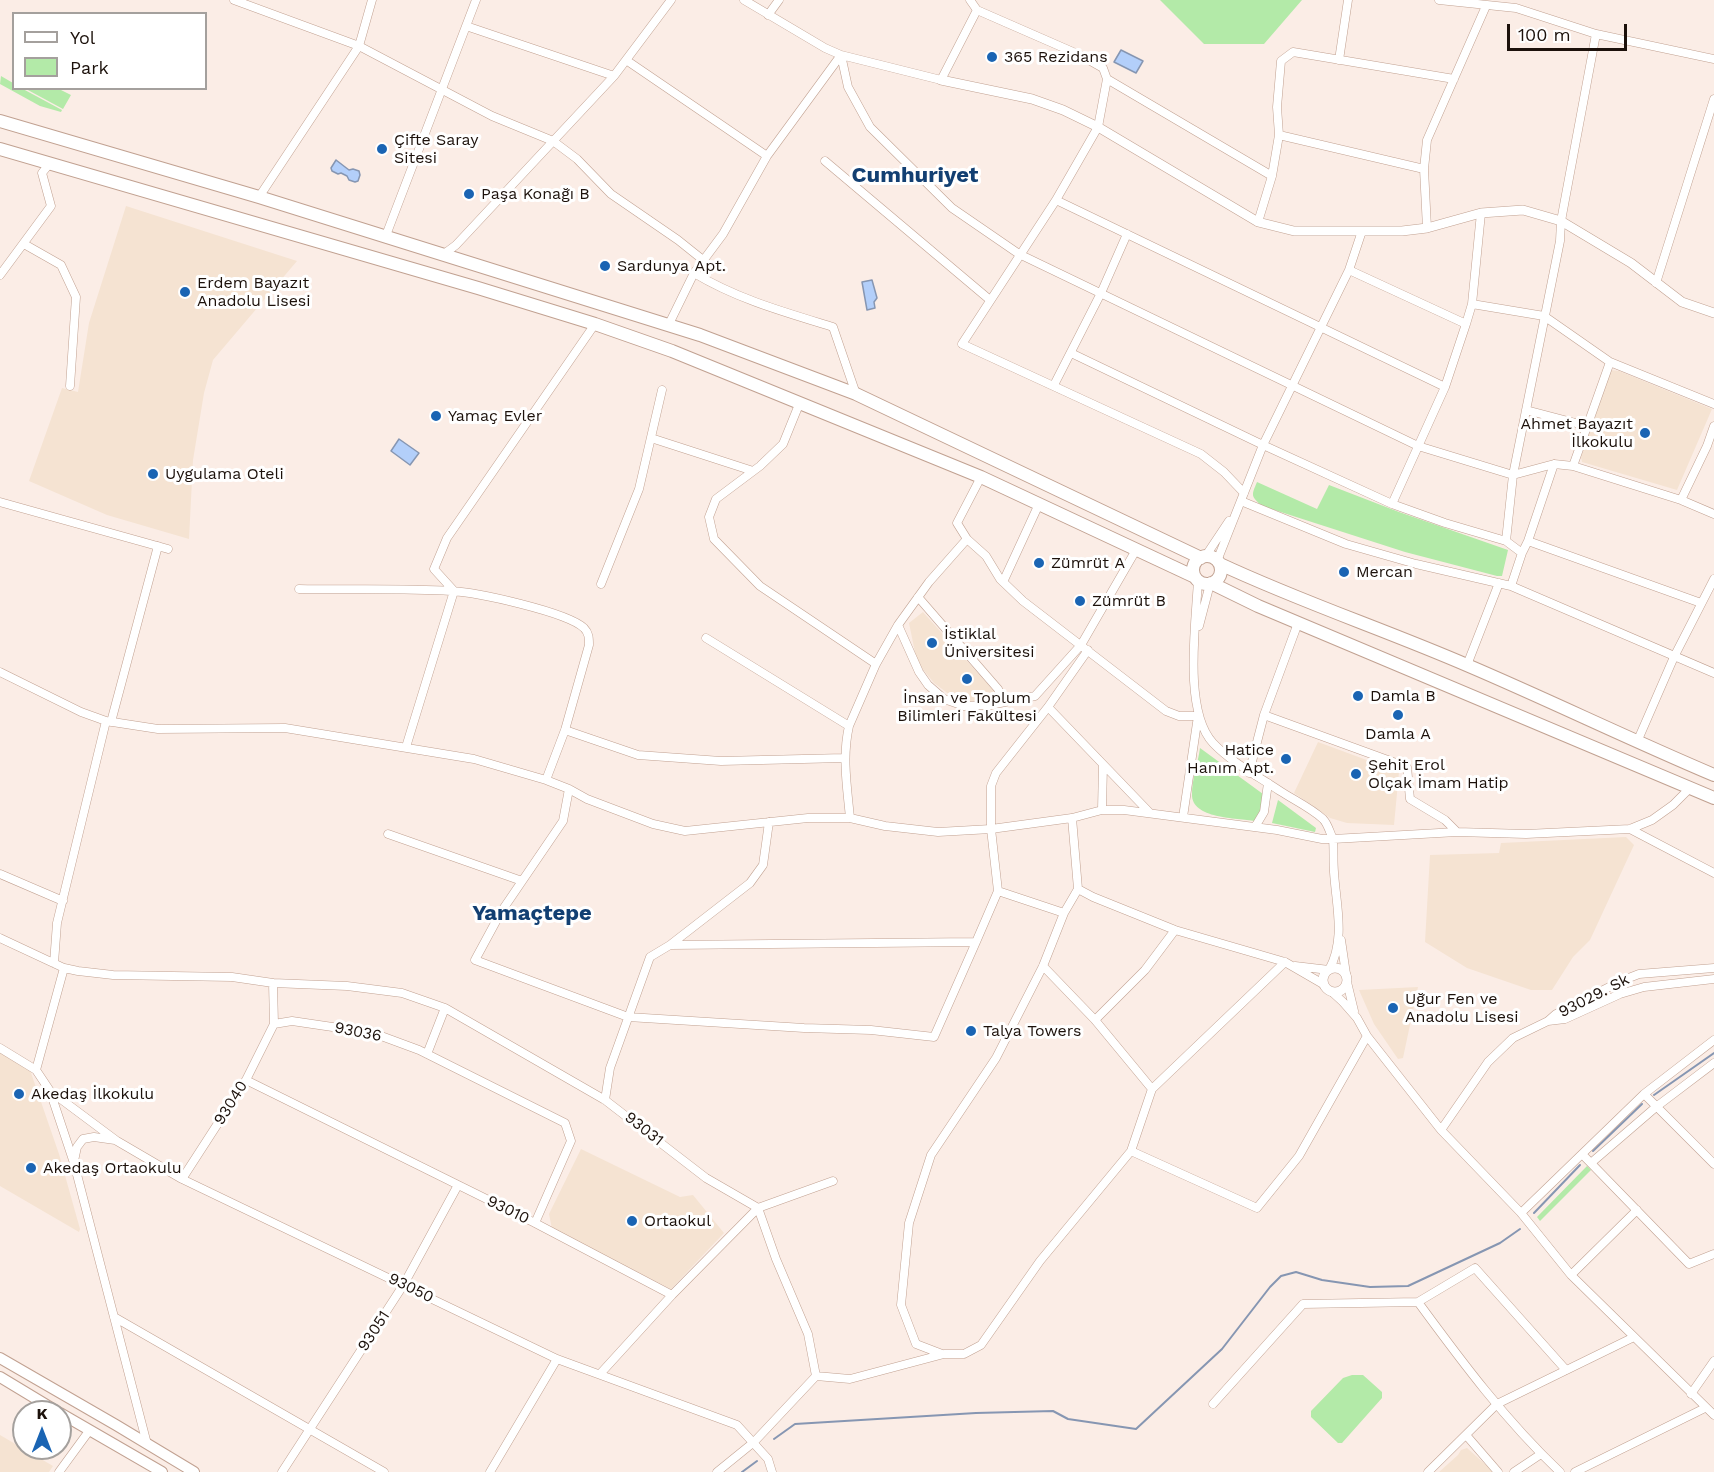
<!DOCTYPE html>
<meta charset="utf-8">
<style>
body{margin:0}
#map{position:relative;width:1714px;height:1472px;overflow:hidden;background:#fbede6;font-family:"Work Sans",sans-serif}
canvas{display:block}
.legend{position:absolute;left:12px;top:12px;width:195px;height:78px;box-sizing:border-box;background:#fff;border:2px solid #a4a09d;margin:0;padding:8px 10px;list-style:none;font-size:18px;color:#1c110b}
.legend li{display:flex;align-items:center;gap:12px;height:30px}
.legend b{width:30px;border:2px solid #a4a09d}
.north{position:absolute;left:12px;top:1400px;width:60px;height:60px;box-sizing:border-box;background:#fff;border:2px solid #a4a09d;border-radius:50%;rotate:0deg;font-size:16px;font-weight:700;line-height:24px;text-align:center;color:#1c110b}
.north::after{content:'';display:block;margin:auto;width:21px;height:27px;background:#1a64b3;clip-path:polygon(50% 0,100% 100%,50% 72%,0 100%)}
.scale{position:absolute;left:1507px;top:24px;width:120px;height:27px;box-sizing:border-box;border:3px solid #1c110b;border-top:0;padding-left:8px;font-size:18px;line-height:21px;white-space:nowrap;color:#1c110b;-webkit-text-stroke:4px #fff;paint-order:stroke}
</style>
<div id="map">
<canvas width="1714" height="1472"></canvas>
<ul class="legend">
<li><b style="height:8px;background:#fff"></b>Yol</li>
<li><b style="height:16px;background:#b3eaa8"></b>Park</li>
</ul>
<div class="north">K</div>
<div class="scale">100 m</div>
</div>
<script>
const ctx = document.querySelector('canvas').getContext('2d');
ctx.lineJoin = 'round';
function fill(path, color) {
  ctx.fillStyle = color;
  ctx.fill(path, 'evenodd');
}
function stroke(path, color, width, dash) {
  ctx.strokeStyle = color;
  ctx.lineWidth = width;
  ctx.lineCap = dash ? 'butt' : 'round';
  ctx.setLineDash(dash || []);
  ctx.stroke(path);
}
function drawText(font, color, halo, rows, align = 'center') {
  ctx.font = font + ' "Work Sans",sans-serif';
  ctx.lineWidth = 6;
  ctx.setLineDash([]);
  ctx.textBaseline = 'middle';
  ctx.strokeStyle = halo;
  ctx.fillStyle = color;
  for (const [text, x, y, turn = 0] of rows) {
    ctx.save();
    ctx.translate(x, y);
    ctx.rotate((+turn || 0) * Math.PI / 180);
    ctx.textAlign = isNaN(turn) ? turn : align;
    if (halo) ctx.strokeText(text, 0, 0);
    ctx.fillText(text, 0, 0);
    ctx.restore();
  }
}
const education = new Path2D(`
 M 126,206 L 297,261 L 213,360 L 204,393 L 193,460 L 189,539 L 107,515 L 29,481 L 62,388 L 78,392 L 89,323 Z
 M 1611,370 L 1619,371 L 1712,409 L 1677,490 L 1582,462 L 1581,457 Z
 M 923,612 L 993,690 L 998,700 L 976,703 L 958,701 L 934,683 L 917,662 L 909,623 Z
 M 1318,742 L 1399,772 L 1394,825 L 1347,823 L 1330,818 L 1294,793 Z
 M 1626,837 L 1634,845 L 1590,940 L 1573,957 L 1552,990 L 1531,990 L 1467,968 L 1425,942 L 1430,855 L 1499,853 L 1501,843 Z
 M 1418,987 L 1403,1058 L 1398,1059 L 1374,1024 L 1359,990 Z
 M 0,1052 L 30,1070 L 59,1154 L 80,1229 L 79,1232 L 0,1186 Z
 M 581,1149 L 680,1197 L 693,1195 L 724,1233 L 671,1289 L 552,1229 L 549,1214 Z
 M 0,1435 L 53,1466 L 49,1472 L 0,1472 Z
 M 1467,1448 L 1494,1472 L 1439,1472 L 1458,1455 L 1461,1450 Z`);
const green = new Path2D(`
 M 1160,0 L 1302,0 L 1264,44 L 1204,44 Z
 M 1,76 L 13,83 L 14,88 L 23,89 L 62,110 L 61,112 L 40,106 L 0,84 Z
 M 26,89 L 59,89 L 71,95 L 63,109 Z
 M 1257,482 L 1317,509 L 1329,485 L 1399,512 L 1508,550 L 1502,576 L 1497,576 L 1405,552 L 1262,506 C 1251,496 1251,496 1257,482 Z
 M 1200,748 L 1263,794 C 1264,803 1263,814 1255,821 C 1237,818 1191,819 1192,794 C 1192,779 1198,763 1200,748 Z
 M 1278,800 L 1316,828 L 1315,832 L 1272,823 Z
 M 1587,1166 L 1591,1170 L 1540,1221 L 1537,1217 Z
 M 1352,1375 L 1363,1375 L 1382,1392 L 1382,1398 L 1342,1443 L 1338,1443 L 1311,1417 L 1311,1411 L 1343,1378 Z`);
const water = new Path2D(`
 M 1121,50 L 1143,61 L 1136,73 L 1114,62 Z
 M 336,160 L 349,170 L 353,169 L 359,171 L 360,175 L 358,181 L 355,182 L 349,180 L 347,176 L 341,173 L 338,174 L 332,171 L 331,168 Z
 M 872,280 L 877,298 L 874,302 L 875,308 L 867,310 L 862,282 Z
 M 399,439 L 419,453 L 410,465 L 391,451 Z`);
const stream = new Path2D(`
 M 1654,1095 L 1714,1053
 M 1593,1151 L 1642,1104
 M 1534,1213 L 1580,1165
 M 774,1439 L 795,1424 L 976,1413 L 1053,1411 L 1068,1419 L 1136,1429 L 1222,1349 L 1270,1287 L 1281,1276 L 1296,1272 L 1322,1280 L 1370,1287 L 1408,1286 L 1500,1243 L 1520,1229
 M 742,1472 L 757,1461`);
const minor = new Path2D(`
 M 234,0 L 359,46 L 492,116 L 553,141 L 577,159 L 611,194 L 678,240 L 703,260
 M 744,0 L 825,48 L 841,55 L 941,80 L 977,10
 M 970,0 L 977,10 L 1080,55 L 1103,68 L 1107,79 L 1098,127 L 1056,200 L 962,344 L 1201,454 L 1224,472 L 1244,493
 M 1439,0 L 1516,8 L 1596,34 L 1714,59
 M 768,15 L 779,0
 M 466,26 L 614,76
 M 841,55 L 848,87 L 870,127 L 952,208 L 1019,254 L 1418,446 L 1513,475 L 1554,464 L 1573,466 L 1681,500 L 1714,514
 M 626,60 L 767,156
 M 1339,60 L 1348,0
 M 1107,79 L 1272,176
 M 1279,135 L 1424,169
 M 825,161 L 990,300
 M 259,197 L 359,46 L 372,0
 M 1056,200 L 1445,387
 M 1481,213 L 1472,304 L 1466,324 L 1445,387 L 1392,504 L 1445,523 L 1506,541 L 1522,553 L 1511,586
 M 1258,222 L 1272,176 L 1279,135 L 1277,107 L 1281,61 L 1293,52 L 1454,79
 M 1427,228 L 1424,169 L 1427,140 L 1486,6
 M 385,238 L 476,0
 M 24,244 L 61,265 L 76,297 L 70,386
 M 444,254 L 456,245 L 614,76 L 671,0
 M 1349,270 L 1466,324
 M 694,273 C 737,299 784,312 833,327 L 856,394
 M 0,275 L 51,206 L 42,173 L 50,163
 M 1656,283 L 1714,99
 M 1472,304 L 1544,316 L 1610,362 L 1714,404
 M 669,324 L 694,273 L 723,234 L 767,156 L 841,55
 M 1071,353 L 1263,445 L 1392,504
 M 1054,385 L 1101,293 L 1127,234
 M 800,402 L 783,444 L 760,466 L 716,499 L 709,517 L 714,539 L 760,586 L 876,664 L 898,625
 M 1526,410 L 1587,426
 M 651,438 L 753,471
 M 1573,466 L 1610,362
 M 981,477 L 957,523 L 967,539 L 929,582 L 898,625 L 919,672 L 928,685 L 944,699 L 964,706 L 990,705 L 1035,696 L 1081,645 L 1136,550
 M 1681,500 L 1707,446 L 1714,426
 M 1241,501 L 1346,544 L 1416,564 L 1511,586 L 1714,673
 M 0,502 L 168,549
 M 967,539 L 986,556 L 1000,579 L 1023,601 L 1166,711 L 1179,716 L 1198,716 L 1183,817
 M 1506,541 L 1513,475 L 1560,241 L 1561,221 L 1596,34
 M 1528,541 L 1701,603
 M 1522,553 L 1528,541 L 1554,464
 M 1205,557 L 1229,521
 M 1217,561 L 1263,445 L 1349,270 L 1362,231
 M 1198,580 C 1196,622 1183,711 1213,743 C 1232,763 1258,776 1280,791 C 1294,800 1311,808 1323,819 C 1328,824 1330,833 1333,839 L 1457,832 L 1526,834 L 1630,829 L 1652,820 L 1673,805 L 1690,788
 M 1003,582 L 1039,504
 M 601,584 L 639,489 L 662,390
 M 299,589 C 350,590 401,588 451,591 C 476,592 567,612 584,628 C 589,633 589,638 589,645 L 565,730 L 546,780
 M 454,591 L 434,569 L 447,538 L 595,324
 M 918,597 L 998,689 L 1004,702
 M 1298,623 L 1264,715 L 1407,767 L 1410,799 L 1445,820 L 1457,832
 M 1199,626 L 1210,584
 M 706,638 L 849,726
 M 1467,665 L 1499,583
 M 0,672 L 81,712 L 106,721 L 158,729 L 285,728 L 474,759 L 546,780 L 569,789 L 587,799 L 653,824 L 685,831 L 808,818 L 850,818 L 885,826 L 938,832 L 991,829 L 1072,818 L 1102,810 L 1124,810 L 1277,830 L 1322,839 L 1333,839 C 1334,850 1333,861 1334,872 C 1336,905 1346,939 1329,970 L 1295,966
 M 1048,707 L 1150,813
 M 111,722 L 158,546
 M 565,730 L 638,755 L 721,761 L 844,758
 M 1637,742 L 1674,657 L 1714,579
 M 406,747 L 454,591
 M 1249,773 L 1264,715
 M 569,789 L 563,821 L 501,912 L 475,960 L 628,1017 L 804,1028 L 871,1030 L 934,1037 L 976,942
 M 1102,810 L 1103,765
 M 850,818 C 847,786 842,757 849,726 L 876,664
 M 1255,827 L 1264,812 L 1268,783
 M 1630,829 L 1714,873
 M 388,834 L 522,881
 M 0,874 L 63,901
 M 1078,889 L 1093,897 L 1175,930 L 1285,962 L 1323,984
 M 1064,913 L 998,891 L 991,829 L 991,786 L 996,773 L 1048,707 L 1088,650
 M 0,938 L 64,968 L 78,971 L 113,975 L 232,977 L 273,983 L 274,1024 L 246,1080 L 182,1179
 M 1341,940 L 1346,974
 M 670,945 L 976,942 L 998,891
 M 54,963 L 57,923 L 106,721
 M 1043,966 L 1095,1020 L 1152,1089
 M 1347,982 L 1354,1011
 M 273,983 L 347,986 L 402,993 L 445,1008 L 605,1100 L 706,1178 L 758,1208 L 776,1259 L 808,1334 L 816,1376 L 754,1442 L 717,1472
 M 1332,992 L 1343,1002 L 1357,1018 L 1367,1036 L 1441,1130 L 1521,1213 L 1571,1275 L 1714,1415
 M 1095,1020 L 1145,970 L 1175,930
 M 1548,1021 L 1556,1014 L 1621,981 L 1639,974 L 1714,968
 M 274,1024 L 292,1021 L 373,1033 L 419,1050 L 565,1123 L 571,1141 L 535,1223
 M 1714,1040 L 1644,1094 L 1714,1164
 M 0,1048 L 36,1070 L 50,1091 L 74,1163 L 147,1444
 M 427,1054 L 445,1008
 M 36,1070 L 64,968
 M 246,1080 L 535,1223 L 672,1295 L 600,1374
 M 50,1091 L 117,1141 L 182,1179 L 557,1359 L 737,1425 L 768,1459 L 772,1472
 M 605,1100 L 610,1068 L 650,957 L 670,945 L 750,883 L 763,865 L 769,822
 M 1441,1130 L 1488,1062 L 1513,1038 L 1548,1021 L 1565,1019 L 1620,994 L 1644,987 L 1714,979
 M 1131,1151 L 1257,1208 L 1299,1156 L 1367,1036
 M 1582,1154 L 1689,1264 L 1714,1254
 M 74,1161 L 77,1147 L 83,1139 L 94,1137 L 115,1140
 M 1591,1163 L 1656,1107 L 1714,1063
 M 1521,1213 L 1644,1094
 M 1571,1275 L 1637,1210
 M 672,1295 L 758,1208 L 833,1181
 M 1418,1302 C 1462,1362 1506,1421 1560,1472
 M 114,1317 L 384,1472
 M 942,1354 L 916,1344 L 901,1305 L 909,1223 L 931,1155 L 996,1058 L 1043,966 L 1064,913 L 1078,889 L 1072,818
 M 816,1376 L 850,1379 L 944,1354 L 964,1354 L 981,1345 L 1040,1261 L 1131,1151 L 1152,1089 L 1285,962
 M 1691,1394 L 1714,1361
 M 1213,1404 L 1303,1304 L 1418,1302 L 1475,1268 L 1566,1370
 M 1466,1435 L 1498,1472
 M 59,1472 L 89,1431
 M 282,1472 L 404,1284 L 458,1185
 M 490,1472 L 557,1359
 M 1428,1472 L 1497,1404 L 1634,1337
 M 1514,1472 L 1541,1454
 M 1575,1472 L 1705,1408`);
const tertiary = new Path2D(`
 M 941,80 L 1032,99 L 1063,110 L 1098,127 L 1258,222 L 1294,231 L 1402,231 L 1427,228 L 1481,213 L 1523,210 L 1561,221 L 1631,263 L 1682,302 L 1714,313
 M1323 980a12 12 0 1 1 24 0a12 12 0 1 1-24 0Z`);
const secondary = new Path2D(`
 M 0,1358 L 116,1425 L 194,1472
 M 0,1377 L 58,1412
 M 60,1413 L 162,1472`);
const primary = new Path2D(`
 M 0,121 L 259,197 L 700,335 L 856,394 L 1201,558
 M 0,149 L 478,288 L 595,324 L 672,351 L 981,477 L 1195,577
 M1193 570a14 14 0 1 1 28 0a14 14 0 1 1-28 0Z
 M 1220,564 C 1301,602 1386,630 1469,666 C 1551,701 1631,740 1714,775
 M 1211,583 L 1258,606 L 1714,798`);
const markers = [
 [992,57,6,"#1a64b3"],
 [382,149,6,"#1a64b3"],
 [469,194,6,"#1a64b3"],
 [605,266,6,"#1a64b3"],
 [185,292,6,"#1a64b3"],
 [436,416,6,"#1a64b3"],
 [1645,433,6,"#1a64b3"],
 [153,474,6,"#1a64b3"],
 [1039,563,6,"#1a64b3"],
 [1344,572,6,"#1a64b3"],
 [1080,601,6,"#1a64b3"],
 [932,643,6,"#1a64b3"],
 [967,679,6,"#1a64b3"],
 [1358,696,6,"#1a64b3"],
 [1398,715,6,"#1a64b3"],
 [1286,759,6,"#1a64b3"],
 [1356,774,6,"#1a64b3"],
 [1393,1008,6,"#1a64b3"],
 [971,1031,6,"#1a64b3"],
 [19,1094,6,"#1a64b3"],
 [31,1168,6,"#1a64b3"],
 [632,1221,6,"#1a64b3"]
];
const poiNames = [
 ["365 Rezidans",1004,57],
 ["Çifte Saray",394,140],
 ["Sitesi",394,158],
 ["Paşa Konağı B",481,194],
 ["Sardunya Apt.",617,266],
 ["Erdem Bayazıt",197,283],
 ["Anadolu Lisesi",197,301],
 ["Yamaç Evler",448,416],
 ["Ahmet Bayazıt",1633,424,"right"],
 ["İlkokulu",1633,442,"right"],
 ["Uygulama Oteli",165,474],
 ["Zümrüt A",1051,563],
 ["Mercan",1356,572],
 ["Zümrüt B",1092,601],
 ["İstiklal",944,634],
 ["Üniversitesi",944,652],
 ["Damla B",1370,696],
 ["İnsan ve Toplum",967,698,"center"],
 ["Bilimleri Fakültesi",967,716,"center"],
 ["Damla A",1398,734,"center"],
 ["Hatice",1274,750,"right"],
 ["Hanım Apt.",1274,768,"right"],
 ["Şehit Erol",1368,765],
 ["Olçak İmam Hatip",1368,783],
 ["Uğur Fen ve",1405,999],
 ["Anadolu Lisesi",1405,1017],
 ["Talya Towers",983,1031],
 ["Akedaş İlkokulu",31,1094],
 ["Akedaş Ortaokulu",43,1168],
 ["Ortaokul",644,1221]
];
const streetNames = [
 ["93029. Sk",1594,996,-27],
 ["93036",358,1032,11],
 ["93040",231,1103,-58],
 ["93031",644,1129,38],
 ["93010",508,1210,26],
 ["93050",411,1288,26],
 ["93051",374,1331,-57]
];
const districtNames = [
 ["Cumhuriyet",915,176],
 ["Yamaçtepe",532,914]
];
fill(education, '#f5e3d2');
fill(green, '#b3eaa8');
fill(water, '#b3cffa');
stroke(water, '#8696b2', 1.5);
stroke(stream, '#8696b2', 2);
stroke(minor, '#c1a191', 9);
stroke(tertiary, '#c1a191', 10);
stroke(secondary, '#c1a191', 12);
stroke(primary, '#c1a191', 14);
stroke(minor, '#fff', 8);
stroke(tertiary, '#fff', 9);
stroke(secondary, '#fff', 10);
stroke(primary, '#fff', 12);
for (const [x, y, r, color] of markers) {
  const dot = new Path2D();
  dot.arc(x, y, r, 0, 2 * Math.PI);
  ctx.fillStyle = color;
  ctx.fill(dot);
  stroke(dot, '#fff', 2);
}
drawText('16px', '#1c110b', '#fff', poiNames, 'left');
drawText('16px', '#1c110b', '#fff', streetNames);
drawText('bold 22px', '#123f72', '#fff', districtNames);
</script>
